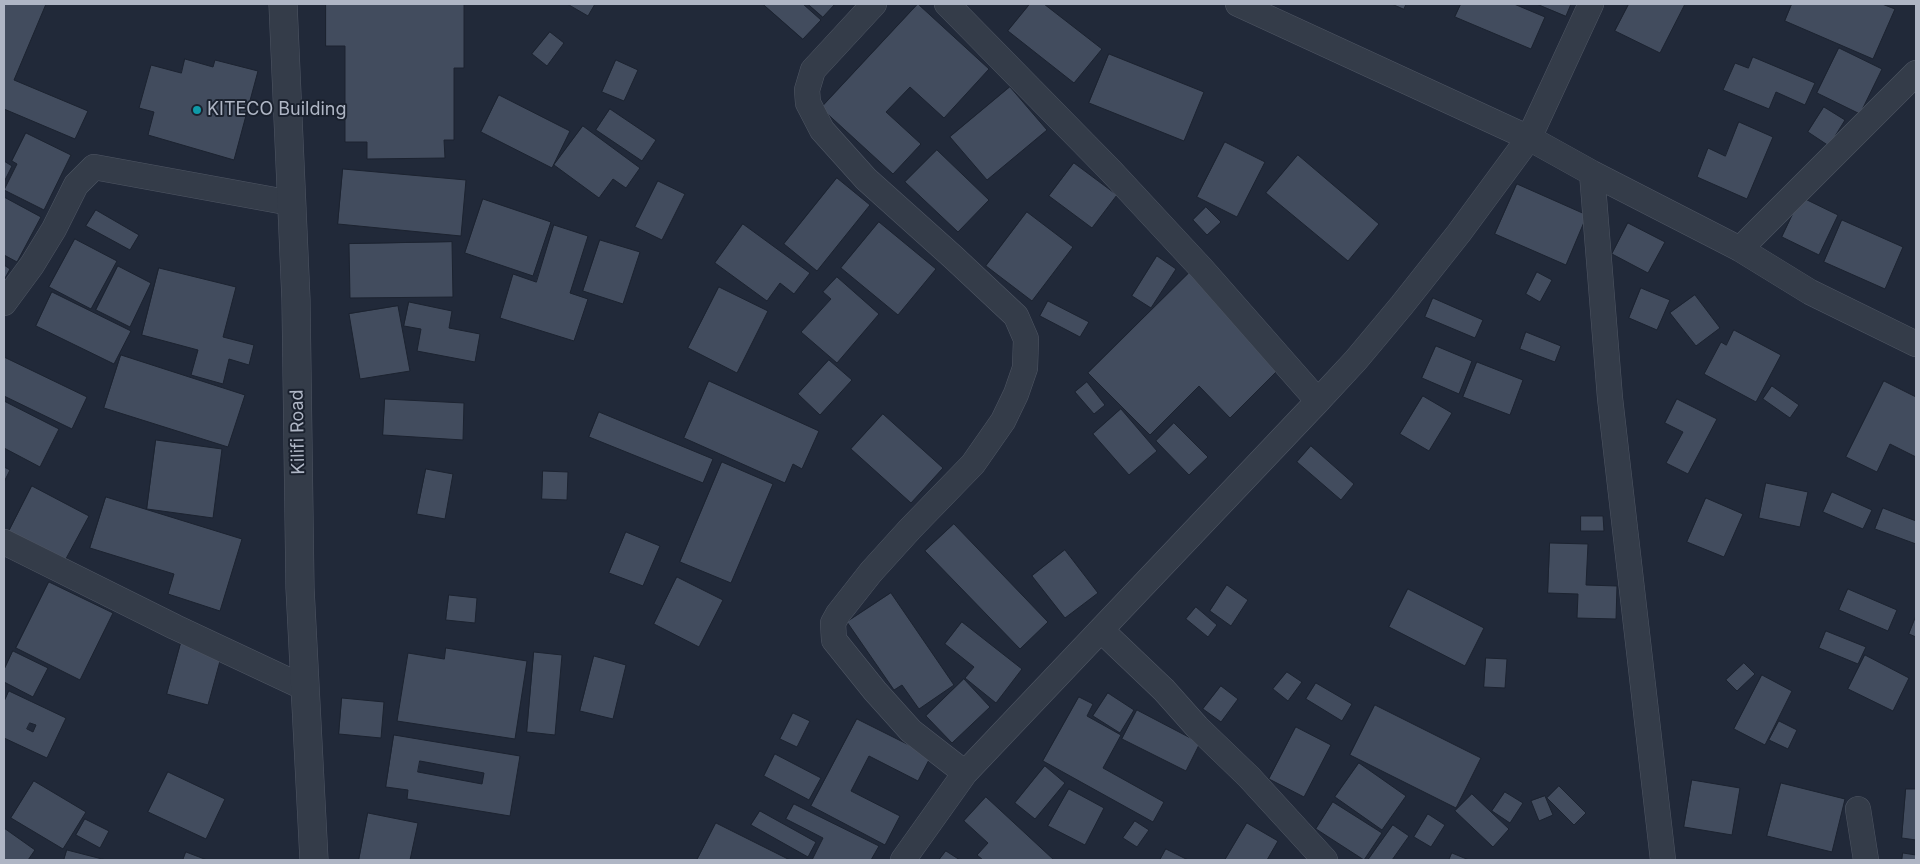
<!DOCTYPE html>
<style>
body{margin:0}
#map{position:relative;width:1920px;height:864px;overflow:hidden;background:#212939;font-family:Inter,sans-serif}
canvas{display:block}
.frame{position:absolute;inset:0;border:5px solid #afb6c5;pointer-events:none}
</style>
<div id="map">
<canvas width="1920" height="864"></canvas>
<div class="frame"></div>
</div>
<script>
const ctx = document.querySelector('canvas').getContext('2d');
ctx.lineJoin = 'round';
function fill(path, color) {
  ctx.fillStyle = color;
  ctx.fill(path, 'evenodd');
}
function stroke(path, color, width, dash) {
  ctx.strokeStyle = color;
  ctx.lineWidth = width;
  ctx.lineCap = dash ? 'butt' : 'round';
  ctx.setLineDash(dash || []);
  ctx.stroke(path);
}
function drawText(font, color, halo, rows, align = 'center') {
  ctx.font = font + ' Inter,sans-serif';
  ctx.lineWidth = 4;
  ctx.setLineDash([]);
  ctx.textBaseline = 'middle';
  ctx.strokeStyle = halo;
  ctx.fillStyle = color;
  for (const [text, x, y, turn = 0] of rows) {
    ctx.save();
    ctx.translate(x, y);
    ctx.rotate((+turn || 0) * Math.PI / 180);
    ctx.textAlign = isNaN(turn) ? turn : align;
    if (halo) ctx.strokeText(text, 0, 0);
    ctx.fillText(text, 0, 0);
    ctx.restore();
  }
}
const building = new Path2D(`
 M 4,4 L 46,4 L 14,80 L 88,111 L 75,139 L 4,109 Z
 M 326,4 L 464,4 L 464,68 L 454,68 L 454,140 L 444,140 L 445,158 L 367,159 L 367,142 L 345,142 L 345,46 L 326,46 Z
 M 570,4 L 595,4 L 588,16 L 569,5 Z
 M 763,4 L 803,4 L 821,20 L 803,39 Z
 M 808,4 L 835,4 L 823,17 Z
 M 918,4 L 989,69 L 944,118 L 910,87 L 886,112 L 921,144 L 893,174 L 821,108 Z
 M 1030,4 L 1044,4 L 1102,49 L 1074,83 L 1008,31 Z
 M 1392,4 L 1406,4 L 1404,9 Z
 M 1461,4 L 1514,4 L 1545,17 L 1531,49 L 1455,17 Z
 M 1537,4 L 1571,4 L 1566,16 Z
 M 1629,4 L 1685,4 L 1660,53 L 1615,31 Z
 M 1792,4 L 1882,4 L 1895,9 L 1873,59 L 1785,21 Z
 M 550,32 L 564,43 L 547,66 L 532,54 Z
 M 1839,48 L 1882,69 L 1860,114 L 1817,93 Z
 M 1109,54 L 1204,92 L 1184,141 L 1089,103 Z
 M 1753,57 L 1815,83 L 1805,105 L 1776,92 L 1769,109 L 1723,90 L 1735,63 L 1748,68 Z
 M 185,59 L 213,67 L 215,60 L 258,71 L 234,160 L 148,135 L 154,112 L 139,108 L 151,65 L 181,73 Z
 M 616,60 L 638,70 L 624,101 L 602,92 Z
 M 1010,87 L 1047,130 L 987,180 L 950,137 Z
 M 499,95 L 570,131 L 552,168 L 481,132 Z
 M 1824,107 L 1845,120 L 1829,146 L 1808,132 Z
 M 610,109 L 656,140 L 642,161 L 596,130 Z
 M 1739,122 L 1773,137 L 1747,199 L 1697,177 L 1708,148 L 1725,156 Z
 M 583,126 L 640,168 L 626,188 L 613,179 L 599,198 L 554,165 Z
 M 26,133 L 71,155 L 44,210 L 4,190 L 17,164 L 12,161 Z
 M 1225,142 L 1265,162 L 1237,217 L 1197,197 Z
 M 937,150 L 989,200 L 958,232 L 905,182 Z
 M 1298,155 L 1379,224 L 1348,261 L 1266,193 Z
 M 4,161 L 12,166 L 4,182 Z
 M 1074,163 L 1117,195 L 1092,228 L 1049,196 Z
 M 343,169 L 466,180 L 461,236 L 338,224 Z
 M 837,178 L 870,205 L 817,271 L 784,244 Z
 M 658,181 L 685,194 L 662,240 L 635,227 Z
 M 1517,184 L 1587,215 L 1566,265 L 1495,234 Z
 M 4,197 L 41,217 L 17,262 L 4,255 Z
 M 1801,197 L 1838,215 L 1819,255 L 1782,237 Z
 M 483,199 L 551,222 L 533,276 L 465,253 Z
 M 1206,207 L 1221,222 L 1207,235 L 1193,220 Z
 M 96,210 L 139,235 L 130,250 L 86,226 Z
 M 1027,212 L 1073,247 L 1032,301 L 986,266 Z
 M 1842,220 L 1903,247 L 1885,289 L 1824,262 Z
 M 879,222 L 936,269 L 898,315 L 841,268 Z
 M 1628,223 L 1665,242 L 1648,273 L 1612,254 Z
 M 743,224 L 810,273 L 794,294 L 780,283 L 767,301 L 715,263 Z
 M 554,225 L 588,236 L 570,293 L 588,299 L 574,341 L 500,318 L 513,274 L 536,282 Z
 M 75,239 L 117,261 L 91,309 L 49,287 Z
 M 600,240 L 640,252 L 623,304 L 583,291 Z
 M 452,242 L 453,297 L 350,298 L 349,244 Z
 M 1157,256 L 1176,269 L 1151,308 L 1132,296 Z
 M 4,265 L 10,269 L 4,280 Z
 M 118,266 L 151,283 L 130,327 L 96,310 Z
 M 159,268 L 236,287 L 223,337 L 254,345 L 249,365 L 229,359 L 223,384 L 191,375 L 198,350 L 142,335 Z
 M 1537,272 L 1552,280 L 1540,302 L 1526,294 Z
 M 1189,273 L 1282,366 L 1230,418 L 1199,386 L 1150,435 L 1088,373 Z
 M 837,277 L 879,314 L 837,363 L 801,332 L 831,299 L 823,292 Z
 M 719,287 L 768,311 L 737,373 L 688,348 Z
 M 1641,288 L 1670,300 L 1657,330 L 1629,318 Z
 M 52,292 L 131,331 L 114,364 L 36,326 Z
 M 1695,295 L 1720,328 L 1696,346 L 1670,313 Z
 M 1433,298 L 1483,320 L 1475,338 L 1425,317 Z
 M 1048,301 L 1089,322 L 1080,337 L 1040,316 Z
 M 409,302 L 452,311 L 449,328 L 480,334 L 475,362 L 417,351 L 421,329 L 404,326 Z
 M 398,306 L 410,371 L 360,379 L 349,314 Z
 M 1734,330 L 1781,355 L 1756,402 L 1704,374 L 1721,342 L 1726,345 Z
 M 1526,332 L 1561,346 L 1555,362 L 1520,349 Z
 M 1436,346 L 1472,361 L 1459,394 L 1422,378 Z
 M 121,355 L 245,395 L 228,447 L 104,408 Z
 M 4,357 L 87,397 L 72,429 L 4,396 Z
 M 829,360 L 852,380 L 820,415 L 798,394 Z
 M 1477,362 L 1523,380 L 1510,415 L 1463,397 Z
 M 709,381 L 819,431 L 802,469 L 793,464 L 785,483 L 684,438 Z
 M 1884,381 L 1916,397 L 1916,457 L 1890,444 L 1877,472 L 1846,457 Z
 M 1087,382 L 1105,405 L 1094,414 L 1075,392 Z
 M 1772,386 L 1799,405 L 1790,418 L 1763,399 Z
 M 1423,396 L 1452,413 L 1429,451 L 1400,434 Z
 M 385,399 L 464,403 L 463,440 L 383,435 Z
 M 1677,399 L 1717,419 L 1688,474 L 1666,463 L 1683,432 L 1665,423 Z
 M 4,401 L 59,429 L 40,467 L 4,448 Z
 M 1121,409 L 1157,451 L 1129,475 L 1093,434 Z
 M 599,412 L 713,459 L 703,483 L 589,437 Z
 M 883,414 L 943,468 L 911,503 L 851,449 Z
 M 1174,423 L 1208,457 L 1189,475 L 1156,441 Z
 M 156,440 L 222,449 L 213,518 L 147,509 Z
 M 1311,446 L 1354,484 L 1341,500 L 1297,462 Z
 M 722,462 L 773,484 L 731,583 L 680,562 Z
 M 4,467 L 10,470 L 4,482 Z
 M 426,469 L 453,474 L 445,519 L 417,514 Z
 M 543,471 L 568,472 L 567,500 L 542,499 Z
 M 1766,483 L 1808,492 L 1800,527 L 1759,518 Z
 M 32,486 L 89,516 L 61,568 L 5,539 Z
 M 1832,492 L 1872,510 L 1863,529 L 1823,512 Z
 M 106,497 L 242,539 L 220,611 L 168,594 L 174,574 L 90,548 Z
 M 1706,498 L 1743,514 L 1724,557 L 1687,542 Z
 M 1883,508 L 1916,521 L 1916,544 L 1875,529 Z
 M 1581,516 L 1603,516 L 1604,531 L 1581,531 Z
 M 954,524 L 1048,622 L 1020,649 L 925,551 Z
 M 626,532 L 660,546 L 643,586 L 609,573 Z
 M 1550,543 L 1588,544 L 1586,585 L 1617,586 L 1616,619 L 1577,618 L 1578,594 L 1548,593 Z
 M 1065,550 L 1098,593 L 1065,618 L 1032,576 Z
 M 677,577 L 723,600 L 699,647 L 654,624 Z
 M 49,582 L 113,613 L 80,680 L 16,648 Z
 M 1227,585 L 1248,600 L 1231,626 L 1210,611 Z
 M 1408,589 L 1484,628 L 1465,666 L 1389,627 Z
 M 1848,589 L 1897,610 L 1888,631 L 1839,610 Z
 M 891,593 L 954,685 L 919,709 L 902,685 L 894,690 L 847,622 Z
 M 449,595 L 477,598 L 475,623 L 446,620 Z
 M 1196,607 L 1217,625 L 1208,637 L 1186,619 Z
 M 1916,616 L 1916,637 L 1909,634 Z
 M 962,622 L 1022,669 L 996,703 L 965,678 L 974,667 L 945,644 Z
 M 1826,631 L 1866,647 L 1858,664 L 1819,648 Z
 M 182,639 L 223,650 L 208,705 L 167,694 Z
 M 446,648 L 527,661 L 515,739 L 397,721 L 408,653 L 444,659 Z
 M 13,651 L 48,668 L 33,697 L 4,682 L 4,670 Z
 M 534,652 L 562,655 L 555,735 L 527,732 Z
 M 1865,655 L 1909,678 L 1893,711 L 1848,689 Z
 M 594,656 L 626,665 L 613,719 L 580,711 Z
 M 1486,658 L 1507,659 L 1505,688 L 1484,687 Z
 M 1744,663 L 1755,674 L 1737,691 L 1726,680 Z
 M 1287,672 L 1302,682 L 1288,701 L 1273,689 Z
 M 1762,675 L 1792,691 L 1765,745 L 1734,729 Z
 M 964,679 L 990,707 L 952,743 L 926,716 Z
 M 1316,683 L 1352,704 L 1342,721 L 1306,699 Z
 M 1221,686 L 1238,699 L 1221,722 L 1203,709 Z
 M 9,691 L 66,718 L 47,758 L 4,738 L 4,702 ZM 30,723 L 36,725 L 33,732 L 27,729 Z
 M 1108,693 L 1134,710 L 1120,733 L 1093,716 Z
 M 1079,697 L 1093,704 L 1087,716 L 1121,735 L 1103,768 L 1164,802 L 1153,822 L 1043,761 Z
 M 342,698 L 384,702 L 381,738 L 339,734 Z
 M 1375,705 L 1481,758 L 1456,808 L 1350,755 Z
 M 1137,710 L 1200,743 L 1186,771 L 1122,739 Z
 M 793,713 L 810,721 L 797,747 L 780,739 Z
 M 857,719 L 931,756 L 918,781 L 869,756 L 851,791 L 900,816 L 885,845 L 811,806 Z
 M 1779,721 L 1797,730 L 1788,749 L 1769,740 Z
 M 1296,727 L 1331,745 L 1304,797 L 1269,779 Z
 M 394,735 L 520,756 L 510,816 L 407,799 L 408,790 L 386,787 ZM 420,761 L 484,773 L 482,784 L 418,772 Z
 M 775,754 L 821,778 L 809,800 L 764,776 Z
 M 1359,763 L 1406,796 L 1382,830 L 1335,797 Z
 M 1045,766 L 1065,783 L 1035,819 L 1015,803 Z
 M 168,772 L 225,799 L 206,839 L 148,812 Z
 M 1692,780 L 1740,788 L 1732,835 L 1684,827 Z
 M 34,781 L 86,812 L 63,849 L 11,818 Z
 M 1781,783 L 1845,799 L 1832,852 L 1767,836 Z
 M 1559,786 L 1586,813 L 1574,825 L 1547,798 Z
 M 1069,789 L 1104,808 L 1085,845 L 1048,826 Z
 M 1906,789 L 1916,789 L 1916,840 L 1902,838 Z
 M 1505,792 L 1523,803 L 1510,823 L 1492,811 Z
 M 1472,794 L 1509,829 L 1493,847 L 1455,811 Z
 M 1545,796 L 1553,815 L 1539,821 L 1531,801 Z
 M 986,797 L 1054,860 L 983,860 L 977,855 L 988,843 L 964,821 Z
 M 1333,802 L 1382,833 L 1364,860 L 1316,829 Z
 M 794,804 L 879,846 L 871,860 L 812,860 L 823,838 L 786,819 Z
 M 760,811 L 816,842 L 808,857 L 751,825 Z
 M 368,813 L 418,823 L 410,860 L 359,860 Z
 M 1428,814 L 1445,825 L 1431,847 L 1414,837 Z
 M 85,819 L 109,831 L 100,848 L 76,835 Z
 M 1135,821 L 1149,830 L 1137,847 L 1123,838 Z
 M 716,823 L 790,860 L 697,860 Z
 M 1247,823 L 1278,841 L 1267,860 L 1225,860 Z
 M 1393,825 L 1409,836 L 1392,860 L 1368,860 Z
 M 4,828 L 35,850 L 28,860 L 4,860 Z
 M 1166,849 L 1188,860 L 1160,860 Z
 M 67,850 L 106,860 L 64,860 Z
 M 946,851 L 960,860 L 939,860 Z
 M 186,852 L 207,860 L 183,860 Z
 M 1452,853 L 1469,860 L 1449,860 Z
 M 1903,853 L 1916,855 L 1916,860 L 1902,860 Z`);
const minor = new Path2D(`
 M 874,4 L 813,70 L 807,90 L 808,103 L 822,130 L 866,179 L 953,257 L 1016,316 L 1026,339 L 1025,368 L 1016,394 L 1003,421 L 973,464 L 910,529 L 871,572 L 838,614 L 833,623 L 834,640 L 875,691 L 911,731 L 965,773
 M 947,4 L 1111,171 L 1202,269 L 1318,401
 M 1238,4 L 1529,138 L 1592,173 L 1740,249 L 1810,292 L 1916,344
 M 1592,173 L 1610,398 L 1663,860
 M 1740,249 L 1916,73
 M 4,303 L 32,265 L 54,229 L 76,185 L 94,167 L 291,203
 M 4,542 L 175,627 L 305,688
 M 1101,630 L 1164,690 L 1197,727 L 1249,777 L 1325,860
 M 1858,809 L 1866,860
 M 903,860 L 965,773 L 1318,401 L 1356,360 L 1402,305 L 1459,233 L 1529,138 L 1591,4`);
const tertiary = new Path2D(`
 M 283,4 L 296,300 L 300,588 L 314,860`);
const markers = [
 [197,110,5,"#0f9aa8"]
];
const poiNames = [
 ["KITECO Building",207,110]
];
const streetNames = [
 ["Kilifi Road",298,432,-91]
];
fill(building, '#424c5e');
stroke(building, '#1c2330', 1);
stroke(minor, '#4f5664', 26);
stroke(tertiary, '#4f5664', 29);
stroke(minor, '#343c49', 25);
stroke(tertiary, '#343c49', 28);
for (const [x, y, r, color] of markers) {
  const dot = new Path2D();
  dot.arc(x, y, r, 0, 2 * Math.PI);
  ctx.fillStyle = color;
  ctx.fill(dot);
  stroke(dot, '#1a212e', 2);
}
drawText('18px', '#afb6c5', '#1a212e', poiNames, 'left');
drawText('18px', '#afb6c5', '#1a212e', streetNames);
</script>
